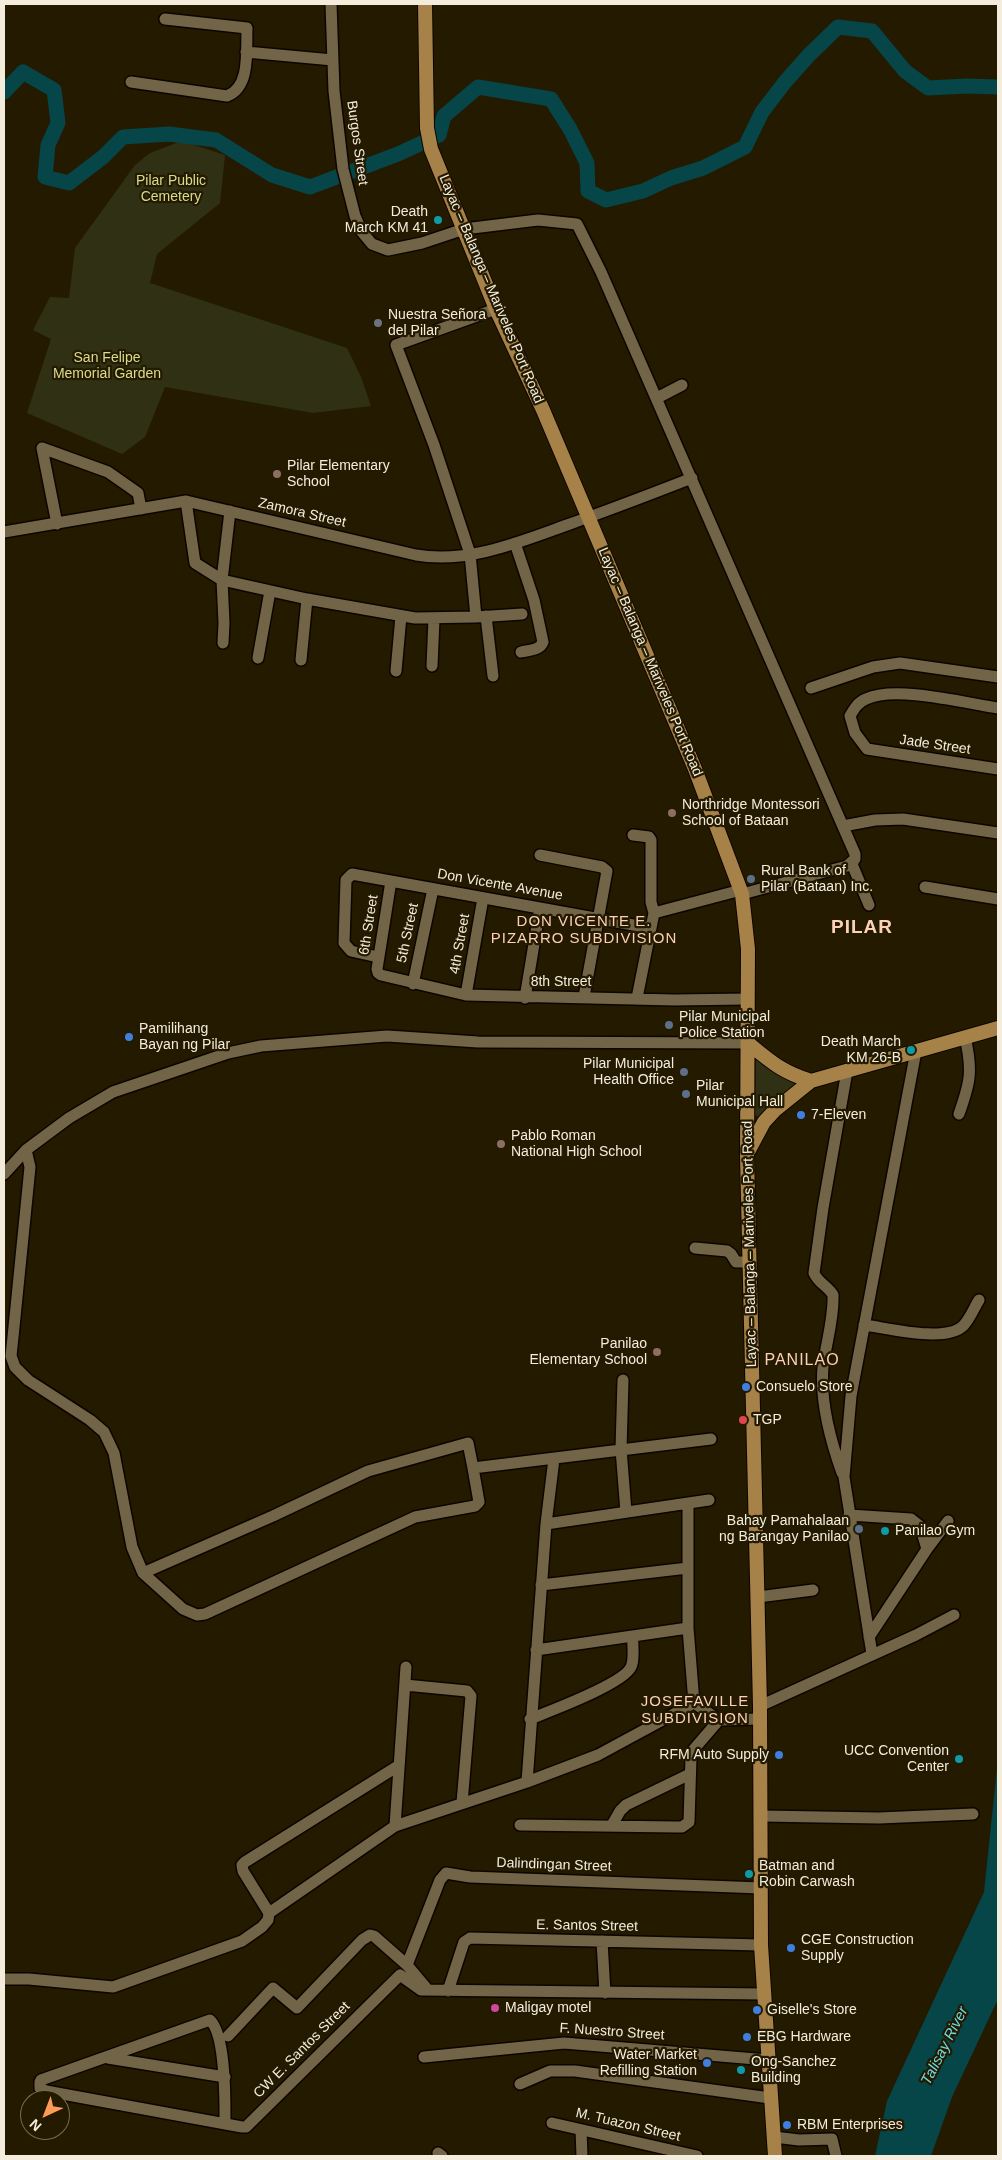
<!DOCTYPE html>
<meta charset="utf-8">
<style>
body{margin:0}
#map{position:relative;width:1002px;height:2160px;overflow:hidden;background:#241a00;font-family:Helvetica,sans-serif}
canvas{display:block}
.frame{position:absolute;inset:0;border:5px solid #f4eddc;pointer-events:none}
.north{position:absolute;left:20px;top:2090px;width:50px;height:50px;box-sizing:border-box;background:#241a00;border:1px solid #776e58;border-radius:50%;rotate:223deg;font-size:14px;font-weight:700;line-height:20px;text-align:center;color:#f4eddc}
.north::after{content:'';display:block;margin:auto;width:18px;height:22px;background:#fe9b59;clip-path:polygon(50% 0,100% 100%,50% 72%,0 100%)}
</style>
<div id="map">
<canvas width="1002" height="2160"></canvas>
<div class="frame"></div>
<div class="north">N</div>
</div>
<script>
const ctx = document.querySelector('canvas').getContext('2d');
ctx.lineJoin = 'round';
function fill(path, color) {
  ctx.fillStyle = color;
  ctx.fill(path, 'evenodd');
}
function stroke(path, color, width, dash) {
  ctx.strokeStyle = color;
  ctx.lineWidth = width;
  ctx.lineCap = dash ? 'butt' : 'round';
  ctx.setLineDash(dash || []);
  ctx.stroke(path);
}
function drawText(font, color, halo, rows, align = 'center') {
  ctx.font = font + ' Helvetica,sans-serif';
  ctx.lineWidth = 4.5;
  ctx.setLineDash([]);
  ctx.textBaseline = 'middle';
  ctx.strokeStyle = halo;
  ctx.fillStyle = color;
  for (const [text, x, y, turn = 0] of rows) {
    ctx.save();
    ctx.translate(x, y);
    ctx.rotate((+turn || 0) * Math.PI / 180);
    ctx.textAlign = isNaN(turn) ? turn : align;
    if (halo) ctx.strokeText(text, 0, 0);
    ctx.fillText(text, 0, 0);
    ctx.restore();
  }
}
const green = new Path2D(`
 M 182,141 L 225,155 L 220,203 L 157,254 L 150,283 L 347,348 L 361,377 L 371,406 L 313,413 L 165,387 L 145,437 L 122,454 L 27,413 L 51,339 L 33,330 L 50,297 L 69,298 L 75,248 L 135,165 L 150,153 Z
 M 756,1055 L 779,1076 L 803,1082 L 761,1118 L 755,1115 Z`);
const water = new Path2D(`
 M 998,1758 L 998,1999 L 952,2097 L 931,2156 L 875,2156 L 887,2101 L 984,1892 Z`);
const river = new Path2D(`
 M 4,92 L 23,72 L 54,90 L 58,123 L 48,145 L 45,177 L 69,183 L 103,157 L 123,137 L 169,134 L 216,140 L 272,175 L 310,187 L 398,154 L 439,135 L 444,116 L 478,87 L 551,99 L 570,129 L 587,163 L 588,191 L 606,200 L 643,191 L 671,178 L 703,168 L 745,147 L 762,112 L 785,82 L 809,55 L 838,27 L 872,31 L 905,71 L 928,88 L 967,86 L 998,87`);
const minor = new Path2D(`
 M 331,4 L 334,91 L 343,169 L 355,216 L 362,232 L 372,244 L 388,250 L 422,243 L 464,229 L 538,220 L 577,224 L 601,272 L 855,854 L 855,859 L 847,866 L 742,894
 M 246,52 L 333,60
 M 131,82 L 227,96 C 251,87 246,50 247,28 L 165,19
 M 496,309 L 396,345 L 434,445 L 470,554 L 476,617 L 522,614
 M 657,398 L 682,385
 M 186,501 L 195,563 L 222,580 L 307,599 L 415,618 L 476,617
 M 57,524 L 42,448 L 108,472 L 138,493 L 141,509
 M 4,532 L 186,501 L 416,555 C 467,564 520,542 567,525 C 609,510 651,494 692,478
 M 515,543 L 534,600 L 543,642 C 540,650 530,650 521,652
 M 486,616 L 493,676
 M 223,643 L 224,623 L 222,580 L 230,511
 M 258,658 L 270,591
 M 301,660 L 307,599
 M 432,666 L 434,619
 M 396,671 L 401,616
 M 811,688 L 873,667 L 900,663 L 998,677
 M 998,708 C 965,703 895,685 866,699 C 858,702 854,709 850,716 L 855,733 L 867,749 L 998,769
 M 843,826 L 875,820 L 903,819 L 998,833
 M 633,835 L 649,837 L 651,840 L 651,902 L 654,913 L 637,998
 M 540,855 L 602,867 L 607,871 L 584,997
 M 852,864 L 869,905
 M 391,881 L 377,969 L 378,973 L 381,975 L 466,995 L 674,1000 L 748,999
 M 925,887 L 998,899
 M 654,913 L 741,890
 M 378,957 L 351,951 L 344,943 L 346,880 L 352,874 L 650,928
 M 413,984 L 433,889
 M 466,995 L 483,898
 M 525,998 L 540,908
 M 959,1114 C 970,1083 973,1071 965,1037
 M 26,1150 L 30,1167 L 13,1337 L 11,1356 L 15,1367 L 28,1380 L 90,1420 L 104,1432 L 114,1453 L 132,1547 L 143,1573 L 183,1609 L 197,1615 L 205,1614 L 415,1517 L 475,1506 L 479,1502 L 473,1468 L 711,1439
 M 4,1174 L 26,1150 L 69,1118 L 113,1092 L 228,1053 L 261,1046 L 387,1036 L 478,1042 L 748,1043
 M 695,1248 L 727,1251 L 731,1254 L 736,1262 L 749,1262
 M 864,1325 C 888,1328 945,1343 963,1326 C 970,1319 974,1308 979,1300
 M 623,1380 L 621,1449 L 626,1512
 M 842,1473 C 831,1442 820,1400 823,1367 C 826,1343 834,1319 833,1295 C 828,1286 818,1283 814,1273 L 823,1208 L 847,1071
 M 688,1503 L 688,1628 L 694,1703
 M 849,1515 L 911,1519 L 920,1526 L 927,1549
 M 546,1524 L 709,1500
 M 143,1573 L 273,1516 L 368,1471 L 468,1443 L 473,1468
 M 541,1585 L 688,1568
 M 758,1597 L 813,1590
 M 869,1637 L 927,1549 L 948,1521
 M 536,1650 L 688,1628
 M 872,1654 L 844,1477 L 851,1396 L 916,1051
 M 405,1685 L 467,1691 L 471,1696 L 462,1803
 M 760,1706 L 916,1635 L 954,1615
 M 530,1719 C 550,1711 623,1684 631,1667 C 635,1659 632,1645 633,1636
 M 398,1766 L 245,1862 L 242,1865 L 243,1871 L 269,1913 L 395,1826 L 527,1782 L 598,1755 L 694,1703 L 719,1720 L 760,1719
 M 527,1782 L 546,1524 L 554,1459
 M 762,1816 L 879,1818 L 973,1814
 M 520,1825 L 677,1827 L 682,1827 L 689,1822 L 691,1757 L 694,1749 L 719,1720
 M 612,1825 L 620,1811 L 626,1805 L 690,1774
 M 395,1826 L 406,1667
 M 602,1941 L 605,1993
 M 407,1965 L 440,1880 L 446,1873 L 470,1877 L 761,1888
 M 4,1979 L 29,1979 L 113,1987 L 242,1941 L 262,1927 L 268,1920 L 269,1913
 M 448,1991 L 464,1942 L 470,1938 L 761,1945
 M 228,2036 L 273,1988 L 297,2008 L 362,1940 L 370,1935 L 374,1936 L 407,1965 L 428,1990
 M 424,2057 L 564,2043 L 768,2060
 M 108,2058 L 225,2077
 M 520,2084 L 550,2071 L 575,2071 L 770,2098
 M 225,2123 C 225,2102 226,2035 210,2020 L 41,2080 L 40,2082 L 40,2088 L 46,2091 L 242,2127 L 246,2127 L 400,1975 L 421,1990 L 765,1994
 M 552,2123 L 697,2156
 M 581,2130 L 582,2156
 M 774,2137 L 799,2140 L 832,2139 L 836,2156
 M 438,2153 L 442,2156`);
const major = new Path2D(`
 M 425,4 L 427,128 L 431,149 L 496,309 L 543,410 L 695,769 L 742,894 L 748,949 L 747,1155 L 760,1706 L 761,1945 L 775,2156
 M 748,1043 C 771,1062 782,1072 811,1081
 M 749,1150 L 764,1122 L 775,1110 L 811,1081 L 998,1028`);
const markers = [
 [438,220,5,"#0f9aa8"],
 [378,323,5,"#6b7280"],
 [277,474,5,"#8d6e63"],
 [672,813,5,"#8d6e63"],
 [751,879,5,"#5c6f8a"],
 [669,1025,5,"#5c6f8a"],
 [129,1037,5,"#3f7fe0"],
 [911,1050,5,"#0f9aa8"],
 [684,1072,5,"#5c6f8a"],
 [686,1094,5,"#5c6f8a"],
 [801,1115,5,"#3f7fe0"],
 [501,1144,5,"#8d6e63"],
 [657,1352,5,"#8d6e63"],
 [746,1387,5,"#3f7fe0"],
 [743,1420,5,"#e0444e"],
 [859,1529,5,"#5c6f8a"],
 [885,1531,5,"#0f9aa8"],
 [779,1755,5,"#3f7fe0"],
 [959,1759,5,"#0f9aa8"],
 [749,1874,5,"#0f9aa8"],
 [791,1948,5,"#3f7fe0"],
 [495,2008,5,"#d1479c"],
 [757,2010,5,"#3f7fe0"],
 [747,2037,5,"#3f7fe0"],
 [707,2063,5,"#3f7fe0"],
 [741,2070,5,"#0f9aa8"],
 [787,2125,5,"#3f7fe0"]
];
const streetNames = [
 ["Burgos Street",357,143,82],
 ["Layac – Balanga – Mariveles Port Road",491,289,67],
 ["Zamora Street",302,513,13],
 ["Layac – Balanga – Mariveles Port Road",650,662,67],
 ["Jade Street",935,745,8],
 ["Don Vicente Avenue",500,885,10],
 ["6th Street",369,925,-81],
 ["5th Street",408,933,-78],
 ["4th Street",460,944,-80],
 ["8th Street",561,982],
 ["Layac – Balanga – Mariveles Port Road",750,1244,-91],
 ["Dalindingan Street",554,1865,2],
 ["E. Santos Street",587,1926,1],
 ["F. Nuestro Street",612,2032,4],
 ["CW E. Santos Street",302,2050,-45],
 ["M. Tuazon Street",628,2125,13]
];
const parkNames = [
 ["Pilar Public",171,181],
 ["Cemetery",171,197],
 ["San Felipe",107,358],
 ["Memorial Garden",107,374]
];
const poiNames = [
 ["Death",428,212,"right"],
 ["March KM 41",428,228,"right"],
 ["Nuestra Señora",388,315],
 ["del Pilar",388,331],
 ["Pilar Elementary",287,466],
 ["School",287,482],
 ["Northridge Montessori",682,805],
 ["School of Bataan",682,821],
 ["Rural Bank of",761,871],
 ["Pilar (Bataan) Inc.",761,887],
 ["Pilar Municipal",679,1017],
 ["Police Station",679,1033],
 ["Pamilihang",139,1029],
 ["Bayan ng Pilar",139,1045],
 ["Death March",901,1042,"right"],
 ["KM 26-B",901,1058,"right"],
 ["Pilar Municipal",674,1064,"right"],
 ["Health Office",674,1080,"right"],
 ["Pilar",696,1086],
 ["Municipal Hall",696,1102],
 ["7-Eleven",811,1115],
 ["Pablo Roman",511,1136],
 ["National High School",511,1152],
 ["Panilao",647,1344,"right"],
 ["Elementary School",647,1360,"right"],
 ["Consuelo Store",756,1387],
 ["TGP",753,1420],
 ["Bahay Pamahalaan",849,1521,"right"],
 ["ng Barangay Panilao",849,1537,"right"],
 ["Panilao Gym",895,1531],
 ["UCC Convention",949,1751,"right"],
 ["Center",949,1767,"right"],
 ["RFM Auto Supply",769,1755,"right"],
 ["Batman and",759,1866],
 ["Robin Carwash",759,1882],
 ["CGE Construction",801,1940],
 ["Supply",801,1956],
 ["Maligay motel",505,2008],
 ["Giselle's Store",767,2010],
 ["EBG Hardware",757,2037],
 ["Water Market",697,2055,"right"],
 ["Refilling Station",697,2071,"right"],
 ["Ong-Sanchez",751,2062],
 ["Building",751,2078],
 ["RBM Enterprises",797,2125]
];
const neighbourhoodNames = [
 ["DON VICENTE E.",584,922],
 ["PIZARRO SUBDIVISION",584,939],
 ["JOSEFAVILLE",695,1702],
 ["SUBDIVISION",695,1719]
];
const waterNames = [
 ["Talisay River",945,2046,-63]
];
const quarterNames = [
 ["PANILAO",802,1361]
];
const districtNames = [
 ["PILAR",862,928]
];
fill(green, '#303114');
fill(water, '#064548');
stroke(river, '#064548', 15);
stroke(minor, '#0d0500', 14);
stroke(major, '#0d0500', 16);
stroke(minor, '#716447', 11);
stroke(major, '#a68148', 14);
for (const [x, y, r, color] of markers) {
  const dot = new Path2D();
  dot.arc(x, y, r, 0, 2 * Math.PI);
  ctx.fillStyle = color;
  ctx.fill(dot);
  stroke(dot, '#241a00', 2);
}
drawText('14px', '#f4eddc', '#241a00', streetNames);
drawText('14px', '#d7dd8d', '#241a00', parkNames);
drawText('14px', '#f4eddc', '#241a00', poiNames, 'left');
ctx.letterSpacing = '1px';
drawText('15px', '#fcd1b7', '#241a00', neighbourhoodNames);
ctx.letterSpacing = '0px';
drawText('italic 15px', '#6ddde3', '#241a00', waterNames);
ctx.letterSpacing = '1px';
drawText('16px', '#fcd1b7', '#241a00', quarterNames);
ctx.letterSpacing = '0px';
ctx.letterSpacing = '1px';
drawText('bold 19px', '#fcd1b7', '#241a00', districtNames);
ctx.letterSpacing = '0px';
</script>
